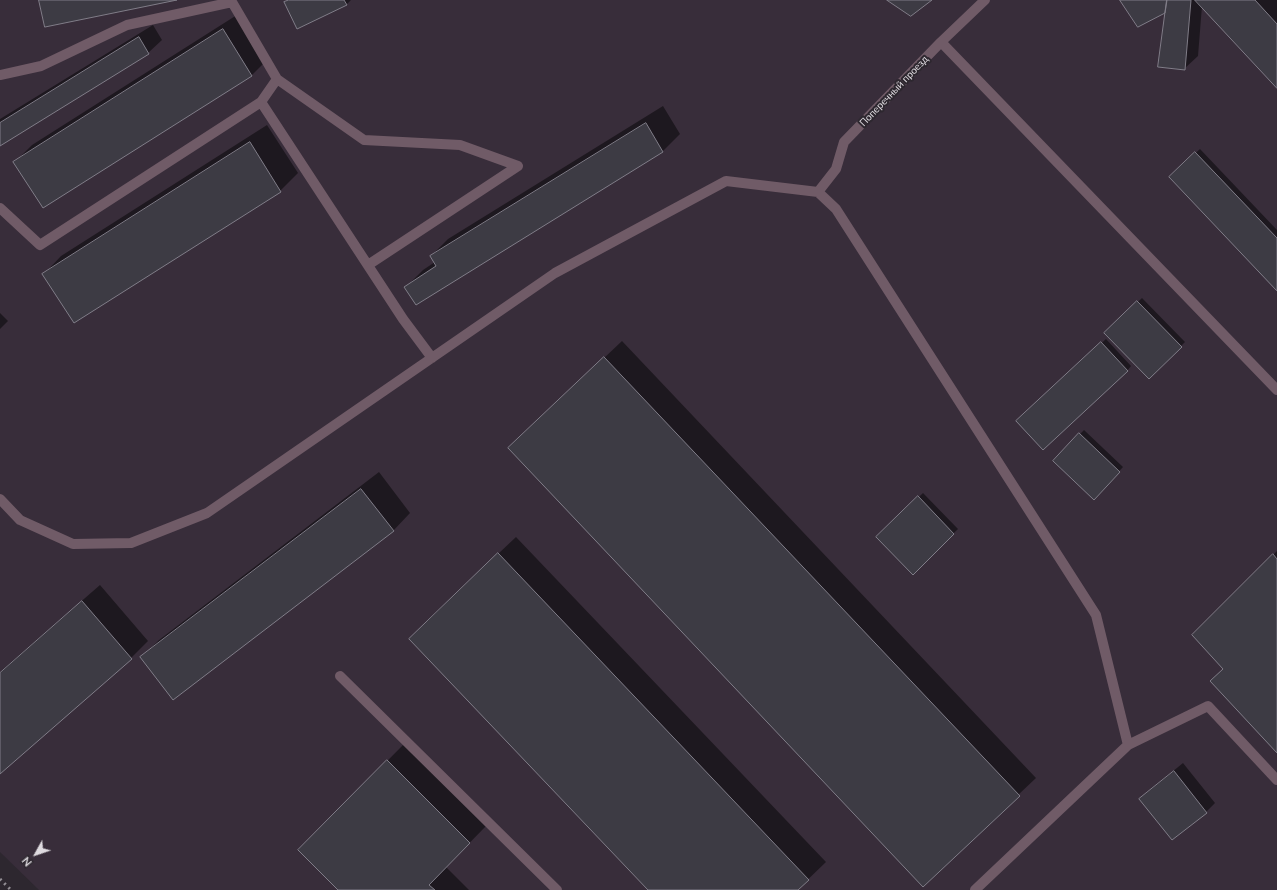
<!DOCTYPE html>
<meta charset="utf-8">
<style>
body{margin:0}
#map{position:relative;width:1277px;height:890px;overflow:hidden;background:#2d272f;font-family:Lato,sans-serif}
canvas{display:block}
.north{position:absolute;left:16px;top:834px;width:40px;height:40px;-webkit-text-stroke:3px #2d272f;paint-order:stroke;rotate:230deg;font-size:11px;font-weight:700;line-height:16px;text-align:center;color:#dedadf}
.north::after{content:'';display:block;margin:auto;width:14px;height:18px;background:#dedadf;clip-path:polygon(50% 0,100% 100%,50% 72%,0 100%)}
</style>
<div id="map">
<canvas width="1277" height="890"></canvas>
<div class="north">N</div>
</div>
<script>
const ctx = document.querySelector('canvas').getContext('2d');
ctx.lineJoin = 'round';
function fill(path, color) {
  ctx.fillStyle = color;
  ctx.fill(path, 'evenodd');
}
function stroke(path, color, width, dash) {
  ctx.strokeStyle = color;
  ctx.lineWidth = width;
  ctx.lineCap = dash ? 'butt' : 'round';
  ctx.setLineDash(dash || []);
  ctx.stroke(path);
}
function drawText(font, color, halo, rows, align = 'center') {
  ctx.font = font + ' Lato,sans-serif';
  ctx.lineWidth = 4;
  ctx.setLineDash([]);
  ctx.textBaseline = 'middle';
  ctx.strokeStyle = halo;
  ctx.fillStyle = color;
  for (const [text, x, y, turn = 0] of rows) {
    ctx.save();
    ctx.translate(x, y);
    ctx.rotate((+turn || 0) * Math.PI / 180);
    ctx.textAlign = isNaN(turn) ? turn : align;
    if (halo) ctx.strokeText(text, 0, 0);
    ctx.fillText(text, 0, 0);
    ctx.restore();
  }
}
const built = new Path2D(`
 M 0,0 L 1277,0 L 1277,890 L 39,890 L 0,852 Z`);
const shadow = new Path2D(`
 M 288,0 L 351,0 L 346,5 L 285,3 Z
 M 1122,0 L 1277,0 L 1277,87 L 1202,6 L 1198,56 L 1184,69 L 1167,10 L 1164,12 Z
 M 240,13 L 269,58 L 252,75 L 43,207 L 15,162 L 32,145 Z
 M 153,25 L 162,40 L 148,53 L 0,145 L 0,119 Z
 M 663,106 L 680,134 L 663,151 L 416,304 L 406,287 L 423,270 L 435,262 L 431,256 L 448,239 Z
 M 267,125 L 298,173 L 280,191 L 74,321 L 44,274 L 61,256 Z
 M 1200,149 L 1277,230 L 1277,289 L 1170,177 Z
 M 1142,298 L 1185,342 L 1149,378 L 1106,333 Z
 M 0,313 L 8,321 L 0,329 Z
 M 1106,339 L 1131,366 L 1127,371 L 1022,417 Z
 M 622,341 L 1036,778 L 923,885 L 527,431 Z
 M 1084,430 L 1123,467 L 1094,498 L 1054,461 Z
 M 379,472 L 410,513 L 393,531 L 142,657 L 159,640 Z
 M 923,493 L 958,529 L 913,573 L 878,537 Z
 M 516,537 L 826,862 L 797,890 L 649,890 L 427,621 Z
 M 1277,551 L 1277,751 L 1224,669 L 1193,635 Z
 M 100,585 L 148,641 L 131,658 L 0,772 L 0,672 Z
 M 405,743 L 487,825 L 446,867 L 469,890 L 340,890 L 299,850 Z
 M 1183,763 L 1215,803 L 1206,812 L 1141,799 L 1150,790 Z`);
const building = new Path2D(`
 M 39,0 L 177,0 L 45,27 Z
 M 289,0 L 344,0 L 347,5 L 297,29 L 284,2 Z
 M 887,0 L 932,0 L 911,16 Z
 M 1120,0 L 1167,0 L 1165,13 L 1138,27 Z
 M 1167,0 L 1191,0 L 1185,70 L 1158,67 Z
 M 1195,0 L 1255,0 L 1277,24 L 1277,88 Z
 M 223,29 L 252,76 L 43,208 L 13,162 Z
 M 139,37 L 149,54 L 0,146 L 0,123 Z
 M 646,123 L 663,152 L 416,305 L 404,287 L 436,266 L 430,256 Z
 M 250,142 L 281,192 L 74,323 L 42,274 Z
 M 1195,152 L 1277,238 L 1277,291 L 1169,177 Z
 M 1137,301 L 1182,347 L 1149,379 L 1104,333 Z
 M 1101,342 L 1128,371 L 1043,450 L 1016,421 Z
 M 604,357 L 1020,796 L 923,887 L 508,448 Z
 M 1079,433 L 1120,472 L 1094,500 L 1053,461 Z
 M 361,489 L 394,531 L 173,700 L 140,657 Z
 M 918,496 L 954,534 L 913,575 L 876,537 Z
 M 498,553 L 809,880 L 798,890 L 648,890 L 409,639 Z
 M 1273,554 L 1277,559 L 1277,753 L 1210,681 L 1223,669 L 1192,635 Z
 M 82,601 L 132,659 L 0,774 L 0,673 Z
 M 387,760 L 470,843 L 429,885 L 435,890 L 338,890 L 298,850 Z
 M 1174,771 L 1207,813 L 1172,840 L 1139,799 Z`);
const minor = new Path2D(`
 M 941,42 L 1277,390
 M 0,75 L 41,66 L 127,25 L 232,2 L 277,79 L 364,140 L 460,145 L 518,166 L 368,265
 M 261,102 L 277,79
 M 818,192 L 836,169 L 844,142 L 941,42 L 985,0
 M 0,208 L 40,245 L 261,102 L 403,319 L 432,358
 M 0,499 L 20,520 L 73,544 L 131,543 L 207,513 L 555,273 L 726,181 L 818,192 L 836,209 L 1096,615 L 1128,745
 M 340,676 L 557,890
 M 975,890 L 1128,745 L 1208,706 L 1277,780`);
const rail = new Path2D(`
 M 0,879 L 11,890`);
const streetNames = [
 ["Поперечный проезд",894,91,-46]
];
fill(built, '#382d3a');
fill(shadow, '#0007');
fill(building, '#3d3b44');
stroke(building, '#807d88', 1);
stroke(minor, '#705b67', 10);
stroke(rail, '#928e94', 3, [2, 4]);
drawText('10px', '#dedadf', '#2d272f', streetNames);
</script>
